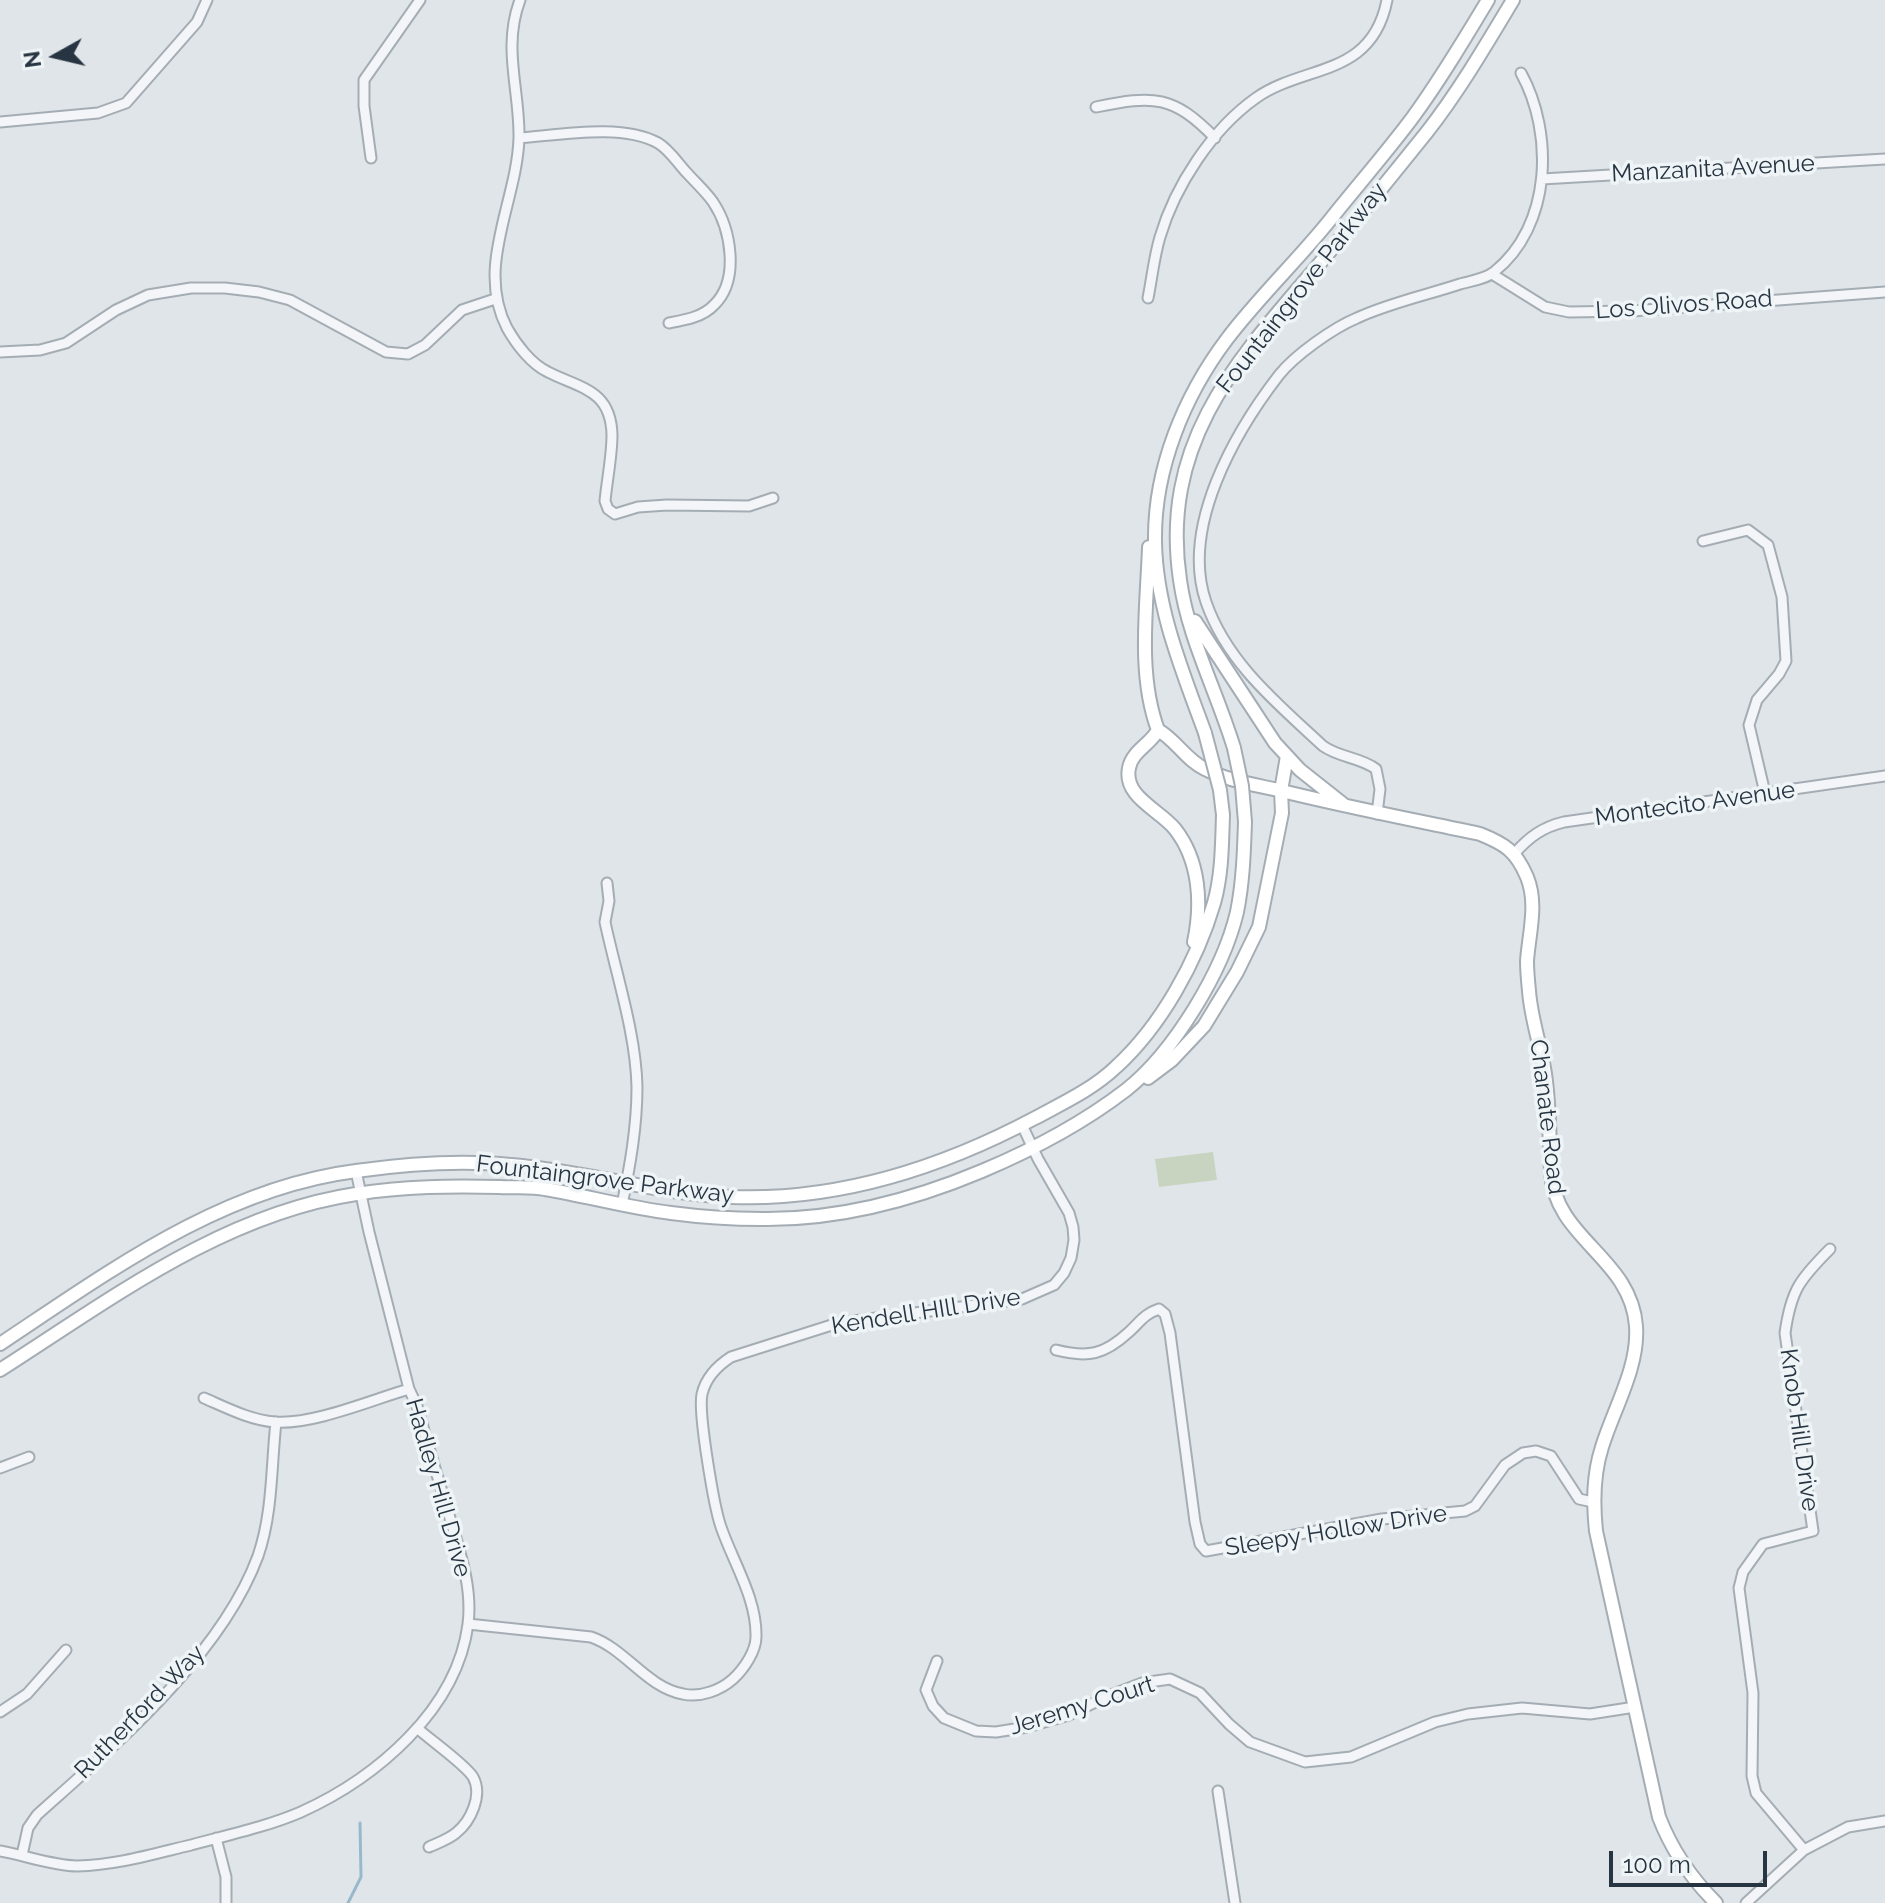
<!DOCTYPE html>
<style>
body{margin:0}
#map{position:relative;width:1885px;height:1903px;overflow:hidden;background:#e0e5ea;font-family:Raleway,sans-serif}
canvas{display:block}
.north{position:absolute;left:16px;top:16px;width:80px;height:80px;-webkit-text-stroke:6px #eff4f7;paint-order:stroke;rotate:262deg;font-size:22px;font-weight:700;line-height:32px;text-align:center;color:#273542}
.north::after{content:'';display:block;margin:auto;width:28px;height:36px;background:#273542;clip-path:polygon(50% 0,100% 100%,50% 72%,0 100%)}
.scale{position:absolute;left:1609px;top:1851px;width:158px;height:36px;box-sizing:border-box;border:4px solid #273542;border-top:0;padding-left:10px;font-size:24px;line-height:28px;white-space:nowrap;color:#273542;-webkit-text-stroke:6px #eff4f7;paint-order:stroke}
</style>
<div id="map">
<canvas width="1885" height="1903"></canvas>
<div class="north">N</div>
<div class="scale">100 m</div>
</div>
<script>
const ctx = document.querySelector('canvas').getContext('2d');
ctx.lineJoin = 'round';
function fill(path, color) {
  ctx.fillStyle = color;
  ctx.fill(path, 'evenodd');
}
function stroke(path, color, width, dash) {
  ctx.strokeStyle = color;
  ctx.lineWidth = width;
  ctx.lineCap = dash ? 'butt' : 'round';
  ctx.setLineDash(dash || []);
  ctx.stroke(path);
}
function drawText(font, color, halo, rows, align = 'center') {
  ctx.font = font + ' Raleway,sans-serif';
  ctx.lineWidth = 7;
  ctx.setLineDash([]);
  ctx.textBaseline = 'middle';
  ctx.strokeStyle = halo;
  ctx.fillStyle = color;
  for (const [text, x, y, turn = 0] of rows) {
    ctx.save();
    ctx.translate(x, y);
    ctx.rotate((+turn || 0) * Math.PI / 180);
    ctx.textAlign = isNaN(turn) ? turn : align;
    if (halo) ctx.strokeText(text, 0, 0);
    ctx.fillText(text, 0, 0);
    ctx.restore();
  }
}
const green = new Path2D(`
 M 1213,1152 L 1217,1180 L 1159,1187 L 1155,1159 Z`);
const stream = new Path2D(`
 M 348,1903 L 361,1877 L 360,1823`);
const street = new Path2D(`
 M 520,0 C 502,48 520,90 519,138 C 517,202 475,266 507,328 C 516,344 531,364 548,372 C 579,388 611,389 612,435 C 612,456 607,480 605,501 L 608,509 L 615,514 L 638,507 L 667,505 L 749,506 L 773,498
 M 1096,107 C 1154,95 1173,95 1215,138
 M 0,122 L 98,113 L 126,103 L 197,22 L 207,0
 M 519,138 C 560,135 622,123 658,143 C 670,150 679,165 688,174 C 696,183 706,192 713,202 C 731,229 740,280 714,305 C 703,317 685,320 669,323
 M 371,158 L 364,106 L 364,80 L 420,0
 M 1542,179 L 1885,159
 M 1492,274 L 1545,307 L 1569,312 L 1632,311 L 1885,292
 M 1148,298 C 1152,278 1154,257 1160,237 C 1175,186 1212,129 1256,98 C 1304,64 1372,78 1387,0
 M 0,352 L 40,350 L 66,343 L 116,310 L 148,295 L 191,288 L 225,288 L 259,292 L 290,300 L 386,352 L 408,354 L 425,345 L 462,310 L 495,299
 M 1703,541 L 1748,530 L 1768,545 L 1782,597 L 1786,661 L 1779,674 L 1757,700 L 1749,725 L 1765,793
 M 1377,814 L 1380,789 L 1376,769 C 1360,757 1340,758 1323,746 C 1278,704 1227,663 1206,602 C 1180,527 1235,432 1279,375 C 1295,355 1333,328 1357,318 C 1389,303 1427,295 1460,284 C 1470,281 1486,279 1494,272 C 1552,226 1554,133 1521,73
 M 1515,853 C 1529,837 1543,827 1564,822 L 1885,776
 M 607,883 L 609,901 L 605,922 C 616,974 636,1034 637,1087 C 637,1127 630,1166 622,1205
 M 1056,1350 C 1088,1358 1104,1355 1129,1332 C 1140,1322 1144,1314 1159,1309 L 1165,1314 L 1170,1333 L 1195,1522 L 1200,1544 L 1206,1551 L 1382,1519 L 1465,1511 L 1475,1506 L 1505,1465 L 1523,1453 L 1536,1451 L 1551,1456 L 1579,1499 L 1593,1502
 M 204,1398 C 227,1408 250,1420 275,1422 C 313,1425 371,1400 409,1389
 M 0,1468 L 29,1457
 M 468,1624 L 591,1637 C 626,1649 646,1687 683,1694 C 700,1698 721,1690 733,1679 C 744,1669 756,1651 756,1637 C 757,1599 733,1562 721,1527 C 714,1507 698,1413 702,1394 C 706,1377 717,1366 731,1357 L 838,1323 L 1022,1299 L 1054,1285 L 1064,1273 L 1071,1258 L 1074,1240 L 1073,1227 L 1069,1213 L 1038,1159 L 1022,1125
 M 937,1661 L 926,1690 L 933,1706 L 944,1718 L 976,1731 L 996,1732 L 1027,1727 L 1069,1715 L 1108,1696 L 1142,1683 L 1170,1679 L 1200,1693 L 1229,1724 L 1250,1742 L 1305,1762 L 1351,1757 L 1435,1722 L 1468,1714 L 1522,1708 L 1590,1714 L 1635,1707
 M 0,1712 L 27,1694 L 66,1650
 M 417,1728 C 429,1739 466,1765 473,1777 C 483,1795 471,1821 456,1833 C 449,1839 438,1843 429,1847
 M 1218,1791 L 1235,1903
 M 216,1838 L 226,1877 L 226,1903
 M 1804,1850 L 1756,1793 L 1752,1776 L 1753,1693 L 1739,1588 L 1743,1572 L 1763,1544 L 1813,1531 L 1785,1333 C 1791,1290 1800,1279 1830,1249
 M 0,1851 C 24,1855 53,1866 77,1866 C 117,1865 153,1854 191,1845 C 228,1835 266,1827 301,1812 C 376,1778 457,1710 468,1624 C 473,1585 458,1547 448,1511 C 437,1476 427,1441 417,1406 L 409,1389 L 369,1232 L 356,1171
 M 22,1855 L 28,1828 L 37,1815 C 115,1745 221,1656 258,1556 C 273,1512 271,1467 276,1422
 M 1746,1903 L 1804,1850 L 1848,1827 L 1885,1821`);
const secondary = new Path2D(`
 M 1149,547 C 1147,606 1137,674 1158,730
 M 1195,621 L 1275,743 L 1300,770 L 1343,804
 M 1158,730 C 1176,740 1186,760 1205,769 C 1228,781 1257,785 1282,791 C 1347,807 1414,820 1480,834 C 1505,844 1516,851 1527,877 C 1538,904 1529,933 1527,961 C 1527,970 1528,981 1529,991 C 1531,1019 1541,1046 1545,1074 C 1550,1107 1549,1138 1551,1171 C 1554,1239 1631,1257 1636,1326 C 1639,1367 1614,1408 1602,1447 C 1593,1475 1593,1502 1596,1531 L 1659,1817 C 1672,1851 1691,1878 1716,1903
 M 1158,730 C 1151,744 1132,751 1129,768 C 1123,797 1160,810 1175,829 C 1200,861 1202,904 1194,942
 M 1205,733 C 1182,670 1156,608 1155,541 C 1154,469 1184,396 1227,339 C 1258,298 1297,261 1330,220 C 1357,186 1387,152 1413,117 C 1440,80 1464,40 1488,0
 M 1234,748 C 1217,692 1188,638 1180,580 C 1160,445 1234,363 1315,269 C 1353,224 1390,178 1427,132 C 1459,91 1486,45 1513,0
 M 1148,1078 L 1172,1060 L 1204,1026 L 1237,972 L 1259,927 L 1282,813 L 1281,791 L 1287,756
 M 0,1344 C 110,1271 222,1188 356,1171 C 406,1164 461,1160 511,1165 C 585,1171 657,1194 731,1197 C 838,1201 941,1168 1035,1118 C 1063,1103 1093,1089 1116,1067 C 1161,1026 1197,961 1214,903 C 1222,875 1222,845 1223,815
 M 0,1370 C 111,1299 223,1214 356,1194 C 404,1186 452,1186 500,1187 C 515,1188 530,1186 545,1189 C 587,1196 629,1208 671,1213 C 701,1217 732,1219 762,1219 C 837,1220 913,1200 982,1171 C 1032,1150 1083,1123 1126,1090 C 1174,1052 1223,971 1237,912 C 1243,882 1244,852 1245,822`);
const secondaryBridge = new Path2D(`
 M 1205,733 L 1220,790 L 1223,815
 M 1234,748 L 1242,786 L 1245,822`);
const streetNames = [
 ["Manzanita Avenue",1713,169,-3],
 ["Fountaingrove Parkway",1302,288,-52],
 ["Los Olivos Road",1684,305,-4],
 ["Montecito Avenue",1695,804,-8],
 ["Chanate Road",1547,1117,83],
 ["Fountaingrove Parkway",605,1180,7],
 ["Kendell HIll Drive",926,1312,-9],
 ["Knob Hill Drive",1799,1430,82],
 ["Hadley Hill Drive",438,1488,74],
 ["Sleepy Hollow Drive",1336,1531,-9],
 ["Jeremy Court",1082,1706,-17],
 ["Rutherford Way",140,1712,-46]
];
fill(green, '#c8d4c0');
stroke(stream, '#98b9cc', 3);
stroke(street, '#a5adb4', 13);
stroke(secondary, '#a5adb4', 16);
stroke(street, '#f3f5f8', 9);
stroke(secondary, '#fff', 12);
stroke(secondaryBridge, '#a5adb4', 16, []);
stroke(secondaryBridge, '#fff', 12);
drawText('24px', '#273542', '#eff4f7', streetNames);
</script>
